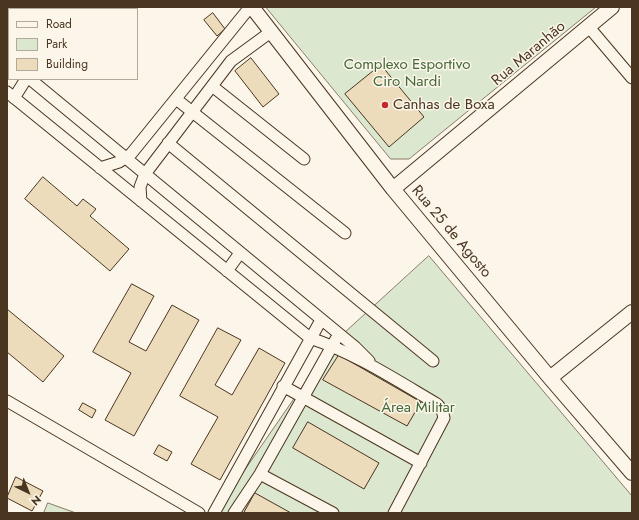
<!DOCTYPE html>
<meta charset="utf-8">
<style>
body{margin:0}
#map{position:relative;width:639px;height:520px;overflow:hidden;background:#fbf6e9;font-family:Jost,sans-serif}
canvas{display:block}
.frame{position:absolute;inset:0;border:8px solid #4a3520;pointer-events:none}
.legend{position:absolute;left:8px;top:8px;width:130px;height:72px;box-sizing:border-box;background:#fbf6e9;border:1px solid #b4a999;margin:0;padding:5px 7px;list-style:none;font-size:12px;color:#4a3520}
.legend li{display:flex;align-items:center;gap:8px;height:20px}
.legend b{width:20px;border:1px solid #b4a999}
.north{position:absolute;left:8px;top:472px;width:40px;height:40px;-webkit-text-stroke:3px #fbf6e9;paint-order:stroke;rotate:137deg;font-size:11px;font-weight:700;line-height:16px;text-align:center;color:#4a3520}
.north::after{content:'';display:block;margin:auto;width:14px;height:18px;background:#4a3520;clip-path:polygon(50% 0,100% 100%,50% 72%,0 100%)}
</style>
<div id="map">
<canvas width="639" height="520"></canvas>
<div class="frame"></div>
<ul class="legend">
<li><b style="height:5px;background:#fbf6e9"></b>Road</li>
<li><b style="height:11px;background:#dce7d0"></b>Park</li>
<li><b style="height:11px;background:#ecdcbc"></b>Building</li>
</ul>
<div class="north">N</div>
</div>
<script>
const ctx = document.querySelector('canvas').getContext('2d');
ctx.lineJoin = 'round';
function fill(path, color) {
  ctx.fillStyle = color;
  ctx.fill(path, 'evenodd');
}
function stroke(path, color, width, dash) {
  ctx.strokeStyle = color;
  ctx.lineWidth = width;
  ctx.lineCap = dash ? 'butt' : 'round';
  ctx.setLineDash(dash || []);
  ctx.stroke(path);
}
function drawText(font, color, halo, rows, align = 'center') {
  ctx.font = font + ' Jost,sans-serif';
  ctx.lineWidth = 3;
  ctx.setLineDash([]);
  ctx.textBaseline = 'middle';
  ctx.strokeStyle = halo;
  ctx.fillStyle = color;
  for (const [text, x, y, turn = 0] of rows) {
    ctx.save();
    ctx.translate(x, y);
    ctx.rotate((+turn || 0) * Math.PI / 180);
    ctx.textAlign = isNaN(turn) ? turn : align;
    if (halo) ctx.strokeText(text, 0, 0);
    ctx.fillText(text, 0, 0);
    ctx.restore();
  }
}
const green = new Path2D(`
 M 266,7 L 596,7 L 409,159 L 391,159 Z
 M 429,256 L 632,496 L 632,513 L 215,513 L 331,345 Z
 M 48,503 L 76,513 L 44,513 Z`);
const building = new Path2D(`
 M 213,13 L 225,29 L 217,36 L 204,20 Z
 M 251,58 L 279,94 L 263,107 L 235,71 Z
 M 381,65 L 424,117 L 389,147 L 345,94 Z
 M 43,177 L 77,206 L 83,199 L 96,209 L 90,216 L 129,249 L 110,271 L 25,199 Z
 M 132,284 L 154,296 L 129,342 L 146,351 L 172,305 L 199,320 L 134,436 L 105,420 L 131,373 L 93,352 Z
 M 7,309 L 64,356 L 43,382 L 7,352 Z
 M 218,328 L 241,340 L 215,385 L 232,395 L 259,348 L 285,363 L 220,480 L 191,464 L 218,417 L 180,396 Z
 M 339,355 L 421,402 L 407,426 L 323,380 Z
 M 83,403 L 96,410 L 92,418 L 79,410 Z
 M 308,422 L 379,463 L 364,489 L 293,448 Z
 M 159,445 L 172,452 L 167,461 L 154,454 Z
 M 16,477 L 43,491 L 32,511 L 7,498 Z
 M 255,493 L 291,513 L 244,513 Z`);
const minor = new Path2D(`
 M 588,26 L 632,78
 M 7,60 L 9,62
 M 30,79 L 355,347 L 369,361
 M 212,86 L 304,159
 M 7,92 L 310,338 C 355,353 396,380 437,404 L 442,410 L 444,418 L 394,513
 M 14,98 L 26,79
 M 176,99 L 345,233
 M 168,143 L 433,361
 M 100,168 L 119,162 L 131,154 L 250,7
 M 141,201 L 140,187 L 145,174 L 231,61 L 272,31
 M 227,271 L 240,253
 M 283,386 L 421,463
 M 7,401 L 199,513
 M 260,474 L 333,513
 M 214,513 L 321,320
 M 234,513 L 260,474 L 336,339`);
const tertiary = new Path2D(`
 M 252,7 L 393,189 L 550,378 L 632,473
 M 393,189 L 612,7
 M 550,378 L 632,312`);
const markers = [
 [385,105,4,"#c62828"]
];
const streetNames = [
 ["Rua Maranhão",529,54,-40],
 ["Rua 25 de Agosto",451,232,50]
];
const parkNames = [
 ["Complexo Esportivo",407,65],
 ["Ciro Nardi",407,82],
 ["Área Militar",418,408]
];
const poiNames = [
 ["Canhas de Boxa",393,105]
];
fill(green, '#dce7d0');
stroke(green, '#887966', 1);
fill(building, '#ecdcbc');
stroke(building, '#4a3520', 1);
stroke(minor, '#4a3520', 13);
stroke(tertiary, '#4a3520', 16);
stroke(minor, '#fbf6e9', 11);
stroke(tertiary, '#fbf6e9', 14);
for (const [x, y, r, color] of markers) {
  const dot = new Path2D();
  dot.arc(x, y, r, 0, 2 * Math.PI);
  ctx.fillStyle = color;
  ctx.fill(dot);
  stroke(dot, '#fbf6e9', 1.5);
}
drawText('15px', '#4a3520', '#fbf6e9', streetNames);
drawText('15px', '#436837', '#fbf6e9', parkNames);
drawText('15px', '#4a3520', '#fbf6e9', poiNames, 'left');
</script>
